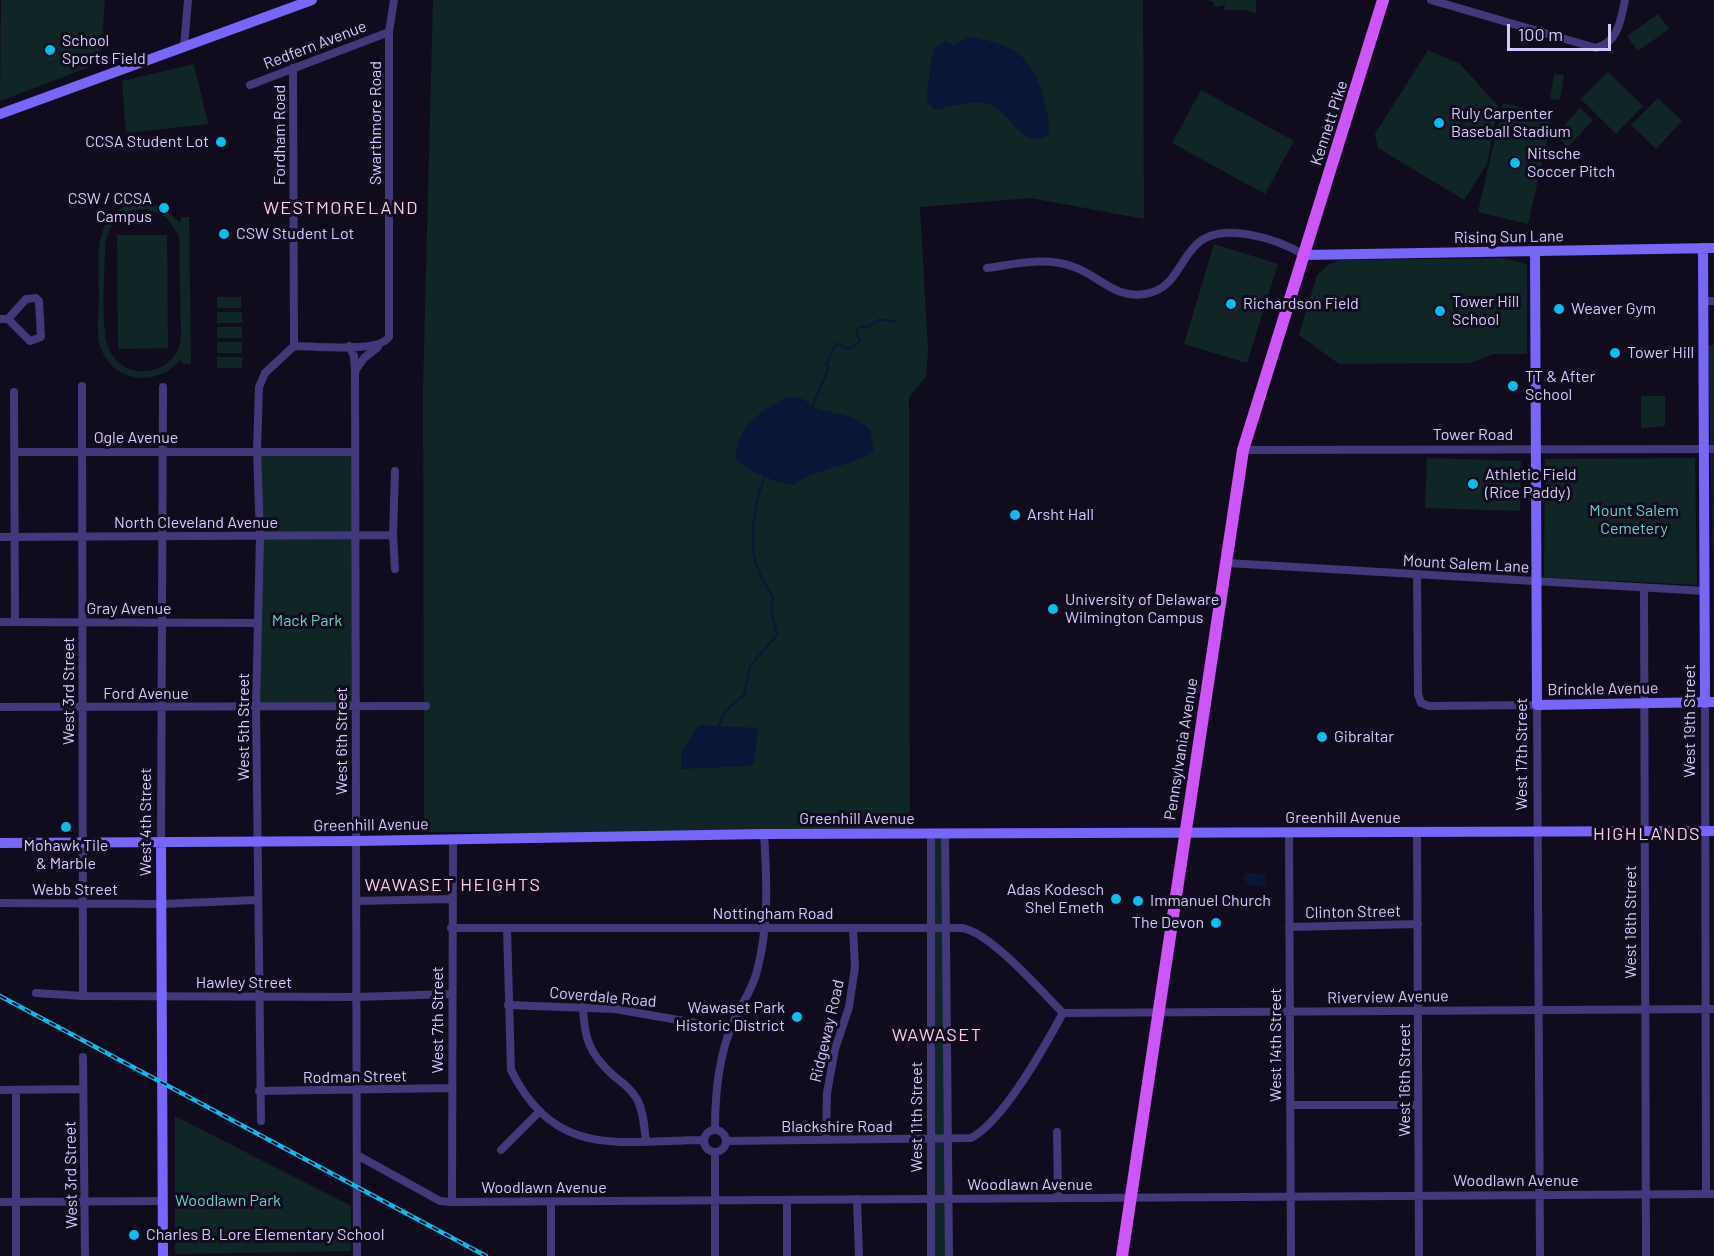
<!DOCTYPE html>
<style>
body{margin:0}
#map{position:relative;width:1714px;height:1256px;overflow:hidden;background:#110c1d;font-family:Barlow,sans-serif}
canvas{display:block}
.scale{position:absolute;left:1507px;top:24px;width:104px;height:27px;box-sizing:border-box;border:3px solid #d5cafd;border-top:0;padding-left:8px;font-size:18px;line-height:21px;white-space:nowrap;color:#d5cafd;-webkit-text-stroke:4px #110c1d;paint-order:stroke}
</style>
<div id="map">
<canvas width="1714" height="1256"></canvas>
<div class="scale">100 m</div>
</div>
<script>
const ctx = document.querySelector('canvas').getContext('2d');
ctx.lineJoin = 'round';
function fill(path, color) {
  ctx.fillStyle = color;
  ctx.fill(path, 'evenodd');
}
function stroke(path, color, width, dash) {
  ctx.strokeStyle = color;
  ctx.lineWidth = width;
  ctx.lineCap = dash ? 'butt' : 'round';
  ctx.setLineDash(dash || []);
  ctx.stroke(path);
}
function drawText(font, color, halo, rows, align = 'center') {
  ctx.font = font + ' Barlow,sans-serif';
  ctx.lineWidth = 6;
  ctx.setLineDash([]);
  ctx.textBaseline = 'middle';
  ctx.strokeStyle = halo;
  ctx.fillStyle = color;
  for (const [text, x, y, turn = 0] of rows) {
    ctx.save();
    ctx.translate(x, y);
    ctx.rotate((+turn || 0) * Math.PI / 180);
    ctx.textAlign = isNaN(turn) ? turn : align;
    if (halo) ctx.strokeText(text, 0, 0);
    ctx.fillText(text, 0, 0);
    ctx.restore();
  }
}
const green = new Path2D(`
 M 1,0 L 105,0 L 100,63 L 0,101 Z
 M 433,0 L 1143,0 L 1144,219 L 1031,198 L 920,207 L 928,351 L 926,377 L 909,397 L 910,836 L 424,832 L 423,387 Z
 M 1207,0 L 1256,0 L 1256,14 L 1246,10 L 1224,10 L 1225,5 L 1215,7 L 1213,2 Z
 M 1658,14 L 1669,29 L 1638,51 L 1627,36 Z
 M 1428,50 L 1460,64 L 1498,106 L 1487,164 L 1464,200 L 1378,148 L 1375,134 Z
 M 194,64 L 208,124 L 126,133 L 122,81 Z
 M 1608,72 L 1643,106 L 1616,134 L 1581,99 Z
 M 1554,74 L 1564,75 L 1560,100 L 1550,99 Z
 M 1201,90 L 1294,141 L 1265,194 L 1172,143 Z
 M 1658,98 L 1682,121 L 1656,149 L 1631,125 Z
 M 1503,103 L 1553,115 L 1528,224 L 1478,212 Z
 M 1580,108 L 1593,120 L 1568,147 L 1555,135 Z
 M 144,202 L 163,207 L 180,223 L 181,217 L 189,217 L 191,364 L 182,364 L 181,358 C 161,387 116,384 102,351 C 95,335 99,313 99,296 C 99,258 90,206 144,202 ZM 147,209 L 166,217 L 179,236 L 181,335 C 180,374 125,386 109,349 C 100,330 105,271 105,247 C 107,224 124,208 147,209 Z
 M 117,235 L 167,235 L 168,348 L 118,349 Z
 M 1214,244 L 1278,264 L 1247,363 L 1184,344 Z
 M 1502,258 L 1527,264 L 1527,354 L 1493,354 L 1470,363 L 1339,364 L 1299,335 L 1317,275 L 1328,265 L 1340,260 Z
 M 217,297 L 241,297 L 241,308 L 217,308 Z
 M 217,312 L 242,312 L 242,323 L 217,323 Z
 M 217,327 L 242,327 L 242,338 L 217,338 Z
 M 217,342 L 242,342 L 242,353 L 217,353 Z
 M 1708,345 L 1714,345 L 1713,565 Z
 M 217,357 L 242,357 L 242,368 L 217,368 Z
 M 1641,396 L 1665,396 L 1665,426 L 1641,428 Z
 M 257,451 L 355,452 L 356,708 L 256,707 Z
 M 1427,458 L 1521,461 L 1520,511 L 1425,508 Z
 M 1695,458 L 1697,585 L 1544,577 L 1545,459 Z
 M 931,834 L 945,834 L 949,1256 L 931,1256 Z
 M 175,1116 L 351,1206 L 351,1251 L 175,1254 Z`);
const water = new Path2D(`
 M 971,36 C 987,41 1007,44 1020,55 C 1041,73 1047,108 1050,133 C 1025,157 1009,107 986,103 C 973,101 948,107 935,110 L 926,101 L 933,50 L 945,41 L 954,45 Z
 M 787,397 C 799,397 806,398 812,407 L 854,418 L 870,429 L 874,452 C 849,467 816,468 793,485 C 770,480 754,475 736,459 C 735,427 762,410 787,397 Z
 M 701,725 L 758,728 L 754,763 L 748,766 L 681,769 L 681,754 L 697,727 Z
 M 1247,873 L 1266,874 L 1266,887 L 1248,885 L 1243,877 Z`);
const stream = new Path2D(`
 M 812,407 L 829,367 L 826,364 L 836,344 L 839,344 L 848,349 L 860,342 L 857,334 L 858,328 L 863,326 L 868,327 L 880,319 L 895,322
 M 718,726 L 727,709 L 744,695 L 750,666 L 777,635 L 771,608 L 773,598 C 767,587 760,577 756,564 C 749,540 754,503 764,479`);
const street = new Path2D(`
 M 1431,0 L 1596,48 C 1618,43 1621,19 1625,0
 M 184,47 L 188,0
 M 293,68 L 294,346
 M 250,85 L 389,32
 M 987,268 C 1015,264 1047,256 1074,267 C 1100,276 1114,299 1145,294 C 1175,289 1177,264 1196,245 C 1221,220 1278,239 1304,255
 M 1704,301 L 1714,301
 M 0,319 L 8,319 L 26,299 L 36,298 L 39,301 L 41,337 L 30,341 L 8,319
 M 294,346 C 314,346 379,353 389,337 L 389,32 L 394,0
 M 349,346 L 354,356 L 355,372 L 357,1256
 M 355,371 L 364,358 L 378,347
 M 82,386 L 83,996
 M 14,392 L 15,622
 M 1243,450 L 1714,449
 M 15,452 L 355,452
 M 395,471 L 393,535 L 395,569
 M 0,537 L 393,535
 M 1227,563 L 1705,591
 M 1417,574 L 1418,694 L 1421,703 L 1429,706 L 1537,705 L 1540,1256
 M 1644,588 L 1646,1256
 M 0,622 L 258,623
 M 1705,703 L 1706,1194
 M 0,707 L 426,706
 M 1417,832 L 1419,1256
 M 1289,833 L 1291,1256
 M 931,834 L 931,1256
 M 945,834 L 949,1256
 M 161,842 L 163,387
 M 356,901 L 451,899
 M 0,903 L 161,904 L 257,900
 M 1289,927 L 1418,924
 M 451,928 L 962,928 C 990,932 1042,992 1063,1013
 M 507,928 L 511,1070 C 555,1159 619,1141 703,1140
 M 36,993 L 83,996 L 357,997 L 451,994
 M 508,1005 L 615,1009 L 730,1029
 M 583,1006 C 584,1038 589,1054 614,1076 C 623,1083 631,1089 637,1099 C 644,1112 644,1127 646,1141
 M 1063,1013 L 1714,1009
 M 83,1057 L 85,1256
 M 0,1090 L 83,1089
 M 16,1091 L 16,1256
 M 259,1091 L 451,1088
 M 1290,1105 L 1418,1105
 M 261,1121 L 256,707 L 260,536 L 257,451 L 259,387 L 265,373 L 294,346
 M704 1141a11 11 0 1 1 22 0a11 11 0 1 1-22 0Z
 M 715,1130 C 715,1096 718,1061 730,1030 C 737,1010 752,992 757,971 C 769,926 767,880 764,834
 M 1057,1132 L 1058,1198
 M 826,1140 L 827,1093 L 835,1049 L 849,1007 L 855,967 L 853,928
 M 726,1141 L 971,1138 C 1003,1122 1045,1046 1063,1013
 M 501,1150 L 540,1111
 M 715,1152 L 715,1256
 M 357,1155 L 440,1201 L 452,1202 L 1714,1194
 M 857,1199 L 859,1256
 M 0,1202 L 163,1201
 M 452,1202 L 453,839
 M 551,1256 L 551,1202
 M 787,1256 L 787,1200`);
const secondary = new Path2D(`
 M 0,114 L 312,0
 M 1703,248 L 1705,703
 M 1535,251 L 1537,705 L 1714,702
 M 1304,255 L 1714,248
 M 161,842 L 163,1256
 M 0,843 L 356,841 L 764,834 L 1714,831`);
const primary = new Path2D(`
 M 1122,1256 L 1243,450 L 1383,0`);
const rail = new Path2D(`
 M 0,996 L 486,1256`);
const markers = [
 [50,50,6,"#09bcea"],
 [1439,123,6,"#09bcea"],
 [221,142,6,"#09bcea"],
 [1515,163,6,"#09bcea"],
 [164,208,6,"#09bcea"],
 [224,234,6,"#09bcea"],
 [1231,304,6,"#09bcea"],
 [1559,309,6,"#09bcea"],
 [1440,311,6,"#09bcea"],
 [1615,353,6,"#09bcea"],
 [1513,386,6,"#09bcea"],
 [1473,484,6,"#09bcea"],
 [1015,515,6,"#09bcea"],
 [1053,609,6,"#09bcea"],
 [1322,737,6,"#09bcea"],
 [66,827,6,"#09bcea"],
 [1116,899,6,"#09bcea"],
 [1138,901,6,"#09bcea"],
 [1216,923,6,"#09bcea"],
 [797,1017,6,"#09bcea"],
 [134,1235,6,"#09bcea"]
];
const poiNames = [
 ["School",62,41],
 ["Sports Field",62,59],
 ["Ruly Carpenter",1451,114],
 ["Baseball Stadium",1451,132],
 ["CCSA Student Lot",209,142,"right"],
 ["Nitsche",1527,154],
 ["Soccer Pitch",1527,172],
 ["CSW / CCSA",152,199,"right"],
 ["Campus",152,217,"right"],
 ["CSW Student Lot",236,234],
 ["Tower Hill",1452,302],
 ["School",1452,320],
 ["Richardson Field",1243,304],
 ["Weaver Gym",1571,309],
 ["Tower Hill",1627,353],
 ["TT & After",1525,377],
 ["School",1525,395],
 ["Athletic Field",1485,475],
 ["(Rice Paddy)",1485,493],
 ["Arsht Hall",1027,515],
 ["University of Delaware",1065,600],
 ["Wilmington Campus",1065,618],
 ["Gibraltar",1334,737],
 ["Mohawk Tile",66,846,"center"],
 ["& Marble",66,864,"center"],
 ["Adas Kodesch",1104,890,"right"],
 ["Shel Emeth",1104,908,"right"],
 ["Immanuel Church",1150,901],
 ["The Devon",1204,923,"right"],
 ["Wawaset Park",785,1008,"right"],
 ["Historic District",785,1026,"right"],
 ["Charles B. Lore Elementary School",146,1235]
];
const streetNames = [
 ["Redfern Avenue",315,45,-21],
 ["Swarthmore Road",376,123,-90],
 ["Kennett Pike",1329,123,-72],
 ["Fordham Road",280,135,-90],
 ["Rising Sun Lane",1509,237,-1],
 ["Tower Road",1473,435],
 ["Ogle Avenue",136,438],
 ["North Cleveland Avenue",196,523],
 ["Mount Salem Lane",1466,564,3],
 ["Gray Avenue",129,609],
 ["Brinckle Avenue",1603,689,-1],
 ["West 3rd Street",69,691,-90],
 ["Ford Avenue",146,694],
 ["West 19th Street",1690,721,-90],
 ["West 5th Street",244,727,-90],
 ["West 6th Street",342,741,-90],
 ["Pennsylvania Avenue",1181,749,-81],
 ["West 17th Street",1522,754,-90],
 ["Greenhill Avenue",1343,818],
 ["Greenhill Avenue",857,819],
 ["West 4th Street",146,822,-90],
 ["Greenhill Avenue",371,825,-1],
 ["Webb Street",75,890],
 ["Clinton Street",1353,912,-1],
 ["Nottingham Road",773,914],
 ["West 18th Street",1631,922,-90],
 ["Hawley Street",244,983],
 ["Coverdale Road",603,997,5],
 ["Riverview Avenue",1388,997,-1],
 ["West 7th Street",438,1020,-90],
 ["Ridgeway Road",827,1031,-77],
 ["West 14th Street",1276,1045,-90],
 ["Rodman Street",355,1077,-1],
 ["West 16th Street",1405,1080,-90],
 ["West 11th Street",917,1117,-90],
 ["Blackshire Road",837,1127],
 ["West 3rd Street",71,1175,-91],
 ["Woodlawn Avenue",1516,1181],
 ["Woodlawn Avenue",1030,1185],
 ["Woodlawn Avenue",544,1188]
];
const parkNames = [
 ["Mount Salem",1634,511],
 ["Cemetery",1634,529],
 ["Mack Park",307,621],
 ["Woodlawn Park",228,1201]
];
const neighbourhoodNames = [
 ["WESTMORELAND",341,208],
 ["HIGHLANDS",1647,834],
 ["WAWASET HEIGHTS",453,885],
 ["WAWASET",937,1035]
];
fill(green, '#102526');
fill(water, '#0a1638');
stroke(stream, '#0a1638', 2);
stroke(street, '#42397a', 8);
stroke(secondary, '#7865f9', 10);
stroke(primary, '#cc56f8', 12);
stroke(rail, '#09bcea', 4.5);
stroke(rail, '#110c1d', 2, [7]);
for (const [x, y, r, color] of markers) {
  const dot = new Path2D();
  dot.arc(x, y, r, 0, 2 * Math.PI);
  ctx.fillStyle = color;
  ctx.fill(dot);
  stroke(dot, '#110c1d', 2);
}
drawText('16px', '#d5cafd', '#110c1d', poiNames, 'left');
drawText('16px', '#d5cafd', '#110c1d', streetNames);
drawText('16px', '#5ad9c6', '#110c1d', parkNames);
ctx.letterSpacing = '1.5px';
drawText('18px', '#fdcce6', '#110c1d', neighbourhoodNames);
ctx.letterSpacing = '0px';
</script>
